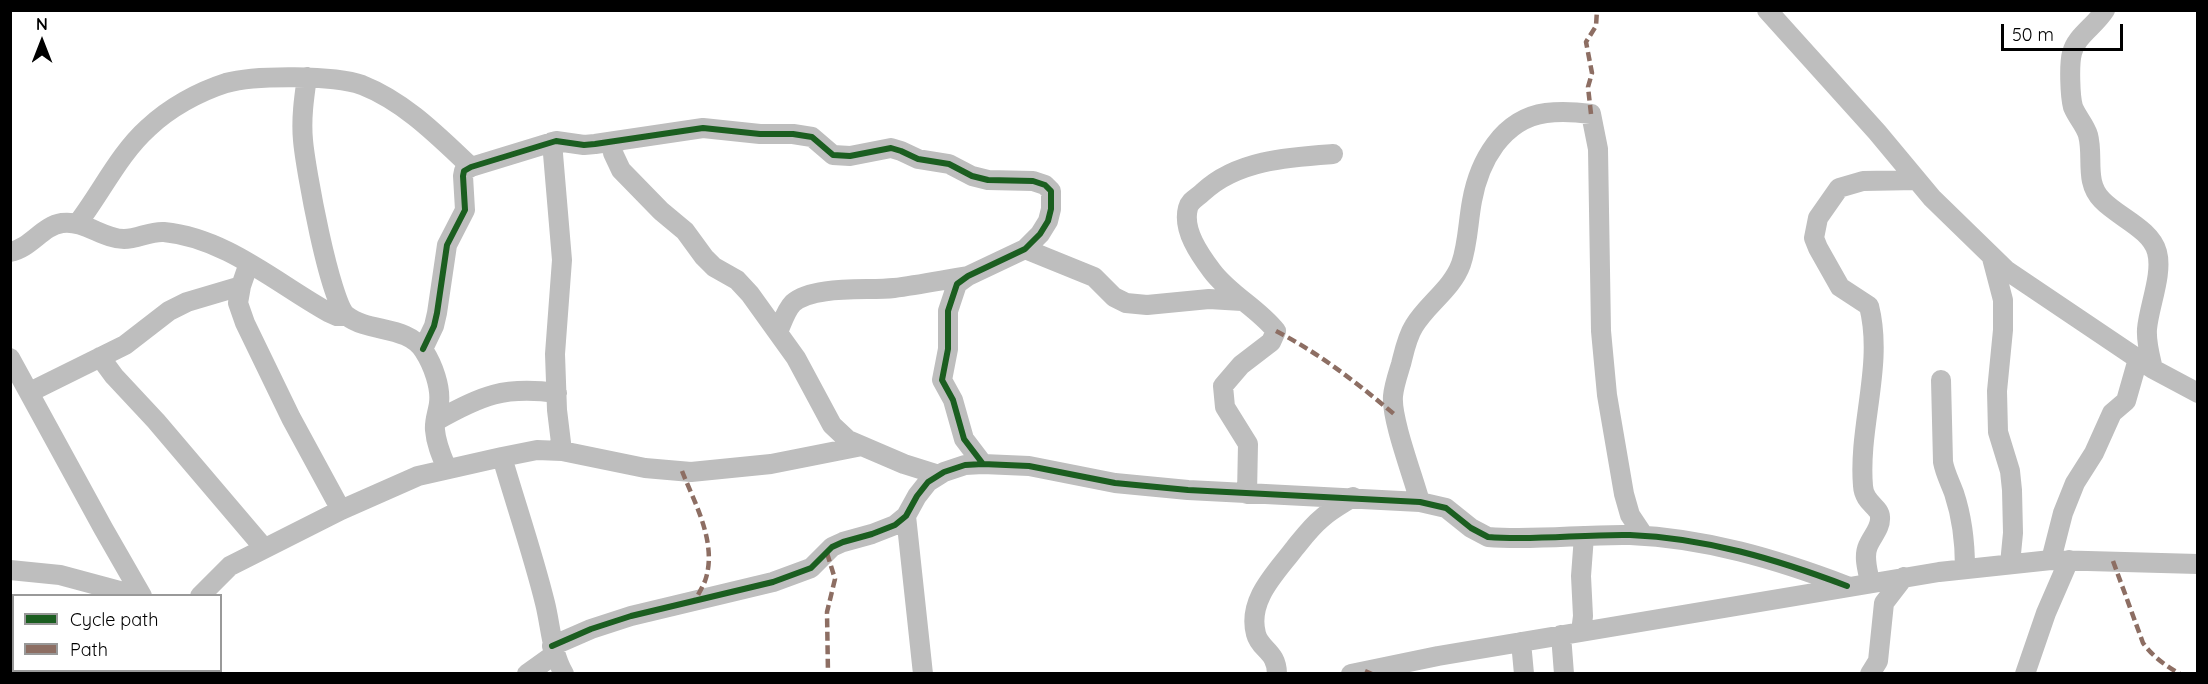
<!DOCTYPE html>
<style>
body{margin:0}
#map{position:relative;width:2208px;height:684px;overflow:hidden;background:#fff;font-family:Quicksand,sans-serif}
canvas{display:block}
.frame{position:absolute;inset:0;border:12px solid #000;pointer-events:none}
.legend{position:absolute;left:12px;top:594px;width:210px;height:78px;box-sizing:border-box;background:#fff;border:2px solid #999;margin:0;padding:8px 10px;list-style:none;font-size:18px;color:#000}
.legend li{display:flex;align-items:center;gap:12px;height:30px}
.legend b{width:30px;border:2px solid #999}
.north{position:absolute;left:12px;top:12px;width:60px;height:60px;-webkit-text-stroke:4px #fff;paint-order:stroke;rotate:0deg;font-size:16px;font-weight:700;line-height:24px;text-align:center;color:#000}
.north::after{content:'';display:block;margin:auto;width:21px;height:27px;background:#000;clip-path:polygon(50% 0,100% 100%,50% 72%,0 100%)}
.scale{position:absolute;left:2001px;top:24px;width:122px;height:27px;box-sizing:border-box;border:3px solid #000;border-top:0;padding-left:8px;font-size:18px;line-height:21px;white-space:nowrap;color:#000;-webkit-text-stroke:4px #fff;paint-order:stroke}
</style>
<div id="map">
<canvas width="2208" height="684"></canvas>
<div class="frame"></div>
<ul class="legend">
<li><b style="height:8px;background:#1b5e20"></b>Cycle path</li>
<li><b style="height:8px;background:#8d6e63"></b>Path</li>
</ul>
<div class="north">N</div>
<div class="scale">50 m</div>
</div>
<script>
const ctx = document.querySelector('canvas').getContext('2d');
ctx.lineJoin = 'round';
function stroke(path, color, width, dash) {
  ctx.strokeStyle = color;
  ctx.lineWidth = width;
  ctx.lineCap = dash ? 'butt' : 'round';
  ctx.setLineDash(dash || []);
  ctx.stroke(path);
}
const minor = new Path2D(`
 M 1767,10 L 1877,132 L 1932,198 L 2006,270 L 2153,369 L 2198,393
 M 2105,10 C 2095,26 2076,36 2072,53 C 2069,64 2070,96 2073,107 C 2077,117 2085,125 2088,135 C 2094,157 2084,182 2102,200 C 2118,217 2151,229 2157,252 C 2163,274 2149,306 2147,329 C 2146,342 2150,356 2153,369
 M 307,77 C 304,98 301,119 303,140 C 305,166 330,304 347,316 C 369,333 408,325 424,351 C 433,365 441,387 439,403 C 438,412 434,421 435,430 C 436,444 442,457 447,469
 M 552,142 L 562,260 L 555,354 L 557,410 L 562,451
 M 614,142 L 613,153 L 621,170 L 661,211 L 685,231 L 704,257 L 714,267 L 737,280 L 750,294 L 796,358 L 832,425 L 848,440 L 904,464 L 939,475
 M 77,224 C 101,193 119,154 148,128 C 169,108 198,92 226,83 C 255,75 334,75 362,85 C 405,102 438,136 471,167
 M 1025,249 L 1094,277 L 1114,297 L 1126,303 L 1147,305 L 1209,299 L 1242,301
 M 10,252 C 31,248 42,226 62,223 C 85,220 103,239 124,239 C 138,239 150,231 164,232 C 226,238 276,283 328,312 L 337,316 L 346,316
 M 1992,258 L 2003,300 L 2003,330 L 1997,391 L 1998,432 L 2010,471 L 2012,490 L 2013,533 L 2010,564
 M 249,263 L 241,286 L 238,303 L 245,323 L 291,418 L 341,510
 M 778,332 C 782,323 786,310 793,303 C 814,285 867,291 894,288 C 918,285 943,280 968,276
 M 423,349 L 434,326 L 437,313 L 447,245 L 465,210 L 463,176 L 464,171 L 471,167 L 556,141 L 584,145 L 595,144 L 703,128 L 760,134 L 793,134 L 812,137 L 833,155 L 850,156 L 891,148 L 901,151 L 918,159 L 949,164 L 972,176 L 988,180 L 1033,181 L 1045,185 L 1051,191 L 1051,209 L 1048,221 L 1040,234 L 1025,249 L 968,276 L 957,284 L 948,311 L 948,349 L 942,380 L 953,400 L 964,439 L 983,464
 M 100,357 L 114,376 L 156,421 L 264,548
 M 10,358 L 103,528 L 142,596
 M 1941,380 L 1943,462 C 1945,473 1950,482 1954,493 C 1962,517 1965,544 1965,568
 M 30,392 L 125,345 L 169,311 L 187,302 L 241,286
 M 436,421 C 482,395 504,386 557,393
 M 502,457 C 516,505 533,554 545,603 C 551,627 551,651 564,674
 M 1247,494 L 1248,444 L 1225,407 L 1223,386 L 1241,365 L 1271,342 L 1276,331 C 1258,308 1230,295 1212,271 C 1200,255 1182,230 1188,208 C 1190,200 1197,198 1203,192 C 1237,160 1289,157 1333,154
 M 1420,502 C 1413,476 1391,419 1393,396 C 1394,385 1398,374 1401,364 C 1404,352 1407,337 1414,326 C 1427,304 1452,289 1461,264 C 1468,244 1468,222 1472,201 C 1479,162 1502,119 1546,113 C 1561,111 1576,112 1591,114 L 1598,149 L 1601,331 L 1607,395 L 1624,494 L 1630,515 L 1644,536
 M 906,516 L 923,674
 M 2051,560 L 2063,513 L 2075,483 L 2094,453 L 2112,413 L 2126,401 L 2138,359
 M 10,570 L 60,575 L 138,596
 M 1870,582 C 1868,571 1863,557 1868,546 C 1872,536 1881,528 1880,517 C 1880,507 1864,503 1863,486 C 1858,426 1884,365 1869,306 L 1840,287 L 1818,248 L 1814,238 L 1818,218 L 1839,188 L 1863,181 L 1917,180
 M 200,596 L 230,566 L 341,510 L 418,476 L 502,457 L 537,450 L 562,451 L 645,468 L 691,472 L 771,464 L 862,446
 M 1581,632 L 1583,616 L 1581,576 L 1584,536
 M 10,634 L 14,631
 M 1561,635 L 1564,674
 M 1521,642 L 1524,674
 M 552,646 L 591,629 L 631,616 L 773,582 L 811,568 L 832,547 L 843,542 L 872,534 L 895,525 L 906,516 L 917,496 L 928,482 L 944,472 L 965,465 L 983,464 L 1029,466 L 1115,483 L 1188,490 L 1420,502 L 1446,508 L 1471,528 L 1488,537 C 1535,541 1582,534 1630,535 C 1705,538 1776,559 1847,586
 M 189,670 L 191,674
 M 527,674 L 555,654
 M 1277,674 C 1277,651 1260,650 1256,634 C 1247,600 1276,573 1294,549 C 1303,538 1311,527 1322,518 C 1331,510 1342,504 1353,497
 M 1351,674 L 1438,656 L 1939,572 L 2051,560 L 2198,564
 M 1870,674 L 1878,661 L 1884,603 L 1904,577
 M 2025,674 L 2046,613 L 2069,560`);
const quiet = new Path2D(`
 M 1591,114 L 1588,87 L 1592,73 L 1586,42 L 1596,26 L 1597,10
 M 1276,331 C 1319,353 1357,383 1394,414
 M 682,471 C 695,504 718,544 705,581 C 702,588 698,595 694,602
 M 827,553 L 835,579 L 827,612 L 828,674
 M 2113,561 L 2143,643 C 2153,657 2165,665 2180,674
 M 1365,671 L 1372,674`);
const cycleway = new Path2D(`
 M 423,349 L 434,326 L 437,313 L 447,245 L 465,210 L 463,176 L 464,171 L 471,167 L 556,141 L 584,145 L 595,144 L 703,128 L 760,134 L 793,134 L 812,137 L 833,155 L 850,156 L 891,148 L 901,151 L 918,159 L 949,164 L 972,176 L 988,180 L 1033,181 L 1045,185 L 1051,191 L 1051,209 L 1048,221 L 1040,234 L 1025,249 L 968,276 L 957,284 L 948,311 L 948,349 L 942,380 L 953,400 L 964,439 L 983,464
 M 552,646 L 591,629 L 631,616 L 773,582 L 811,568 L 832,547 L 843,542 L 872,534 L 895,525 L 906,516 L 917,496 L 928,482 L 944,472 L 965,465 L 983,464 L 1029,466 L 1115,483 L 1188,490 L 1420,502 L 1446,508 L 1471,528 L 1488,537 C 1535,541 1582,534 1630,535 C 1705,538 1776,559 1847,586`);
stroke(minor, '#bebebe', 20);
stroke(quiet, '#8d6e63', 4.5, [9, 4.5]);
stroke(cycleway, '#1b5e20', 6);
</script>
